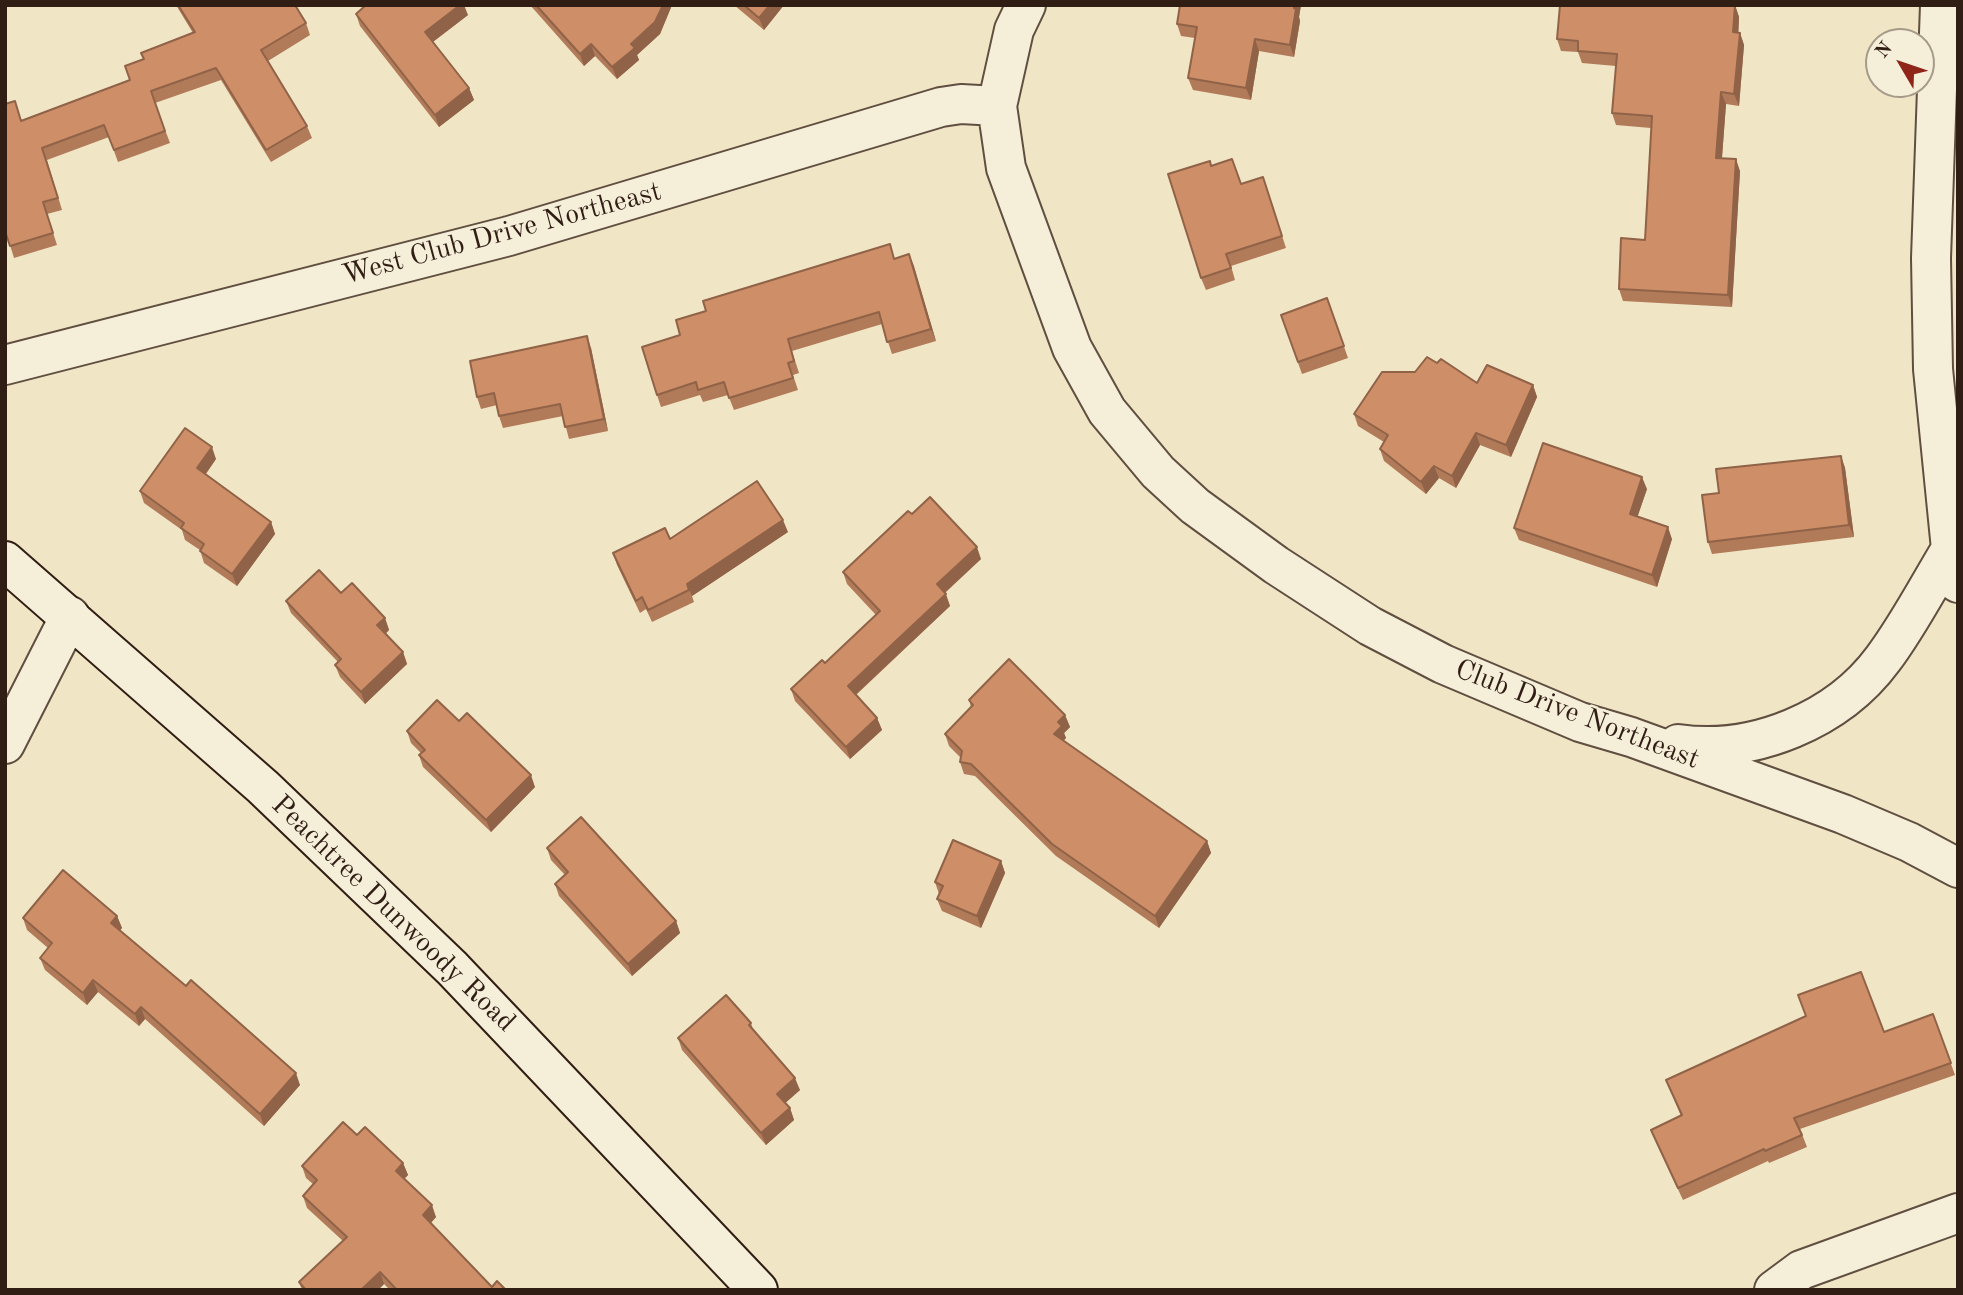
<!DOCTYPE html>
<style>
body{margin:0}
#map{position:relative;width:1963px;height:1295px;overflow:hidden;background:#f0e5c5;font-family:"Old Standard TT",serif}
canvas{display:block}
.frame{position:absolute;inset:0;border:7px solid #301d14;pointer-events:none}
.north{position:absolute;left:1865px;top:28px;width:70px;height:70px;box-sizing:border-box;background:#f5eed9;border:2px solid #a69a8a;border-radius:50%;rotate:309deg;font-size:19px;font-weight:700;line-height:28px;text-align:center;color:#301d14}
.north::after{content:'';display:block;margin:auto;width:24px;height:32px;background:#8f2418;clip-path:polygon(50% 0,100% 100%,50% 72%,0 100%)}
</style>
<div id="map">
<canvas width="1963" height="1295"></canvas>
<div class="frame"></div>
<div class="north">N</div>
</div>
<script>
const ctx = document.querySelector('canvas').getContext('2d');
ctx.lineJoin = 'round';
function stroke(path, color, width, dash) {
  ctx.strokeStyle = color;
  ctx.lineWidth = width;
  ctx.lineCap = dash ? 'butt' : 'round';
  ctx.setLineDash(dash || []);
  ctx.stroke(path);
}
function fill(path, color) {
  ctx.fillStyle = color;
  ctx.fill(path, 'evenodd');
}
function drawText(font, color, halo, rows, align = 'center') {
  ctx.font = font + ' "Old Standard TT",serif';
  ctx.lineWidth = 5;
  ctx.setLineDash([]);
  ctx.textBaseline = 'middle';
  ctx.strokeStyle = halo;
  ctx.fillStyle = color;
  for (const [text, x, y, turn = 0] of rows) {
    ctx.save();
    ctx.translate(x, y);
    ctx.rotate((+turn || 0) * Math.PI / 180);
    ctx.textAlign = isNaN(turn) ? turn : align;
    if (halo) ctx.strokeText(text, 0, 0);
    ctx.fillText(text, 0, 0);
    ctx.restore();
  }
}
const street = new Path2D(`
 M 1026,5 L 1014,30 L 997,106 L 1006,168 L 1072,348 L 1107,411 L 1158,472 L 1195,506 L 1276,565 L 1370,626 L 1443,664 L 1580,722 L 1631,737 L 1843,814 L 1909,842 L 1958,868
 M 1940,5 L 1931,258 L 1933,369 L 1951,549 L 1958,583
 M 5,365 L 509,236 L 941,107 L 961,104 L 997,106
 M 5,744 L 70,616
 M 1678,744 C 1754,755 1838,720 1883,659 C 1908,626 1929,585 1951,549
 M 1774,1290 L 1801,1270 L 1958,1213`);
const secondary = new Path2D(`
 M 5,561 L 263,787 L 452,968 L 758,1290`);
const wall = new Path2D(`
 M 176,5 L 295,5 L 306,23 L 310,35 L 268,61 L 307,126 L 312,138 L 271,162 L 221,80 L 155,103 L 170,143 L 118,162 L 109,137 L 47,160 L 62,210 L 47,214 L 57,245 L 14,258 L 7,235 L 5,236 L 5,104 L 22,120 L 130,80 L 144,59 L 193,33 Z
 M 530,5 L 672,5 L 660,34 L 637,55 L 639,60 L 617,79 L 595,56 L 584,66 Z
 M 734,5 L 784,5 L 764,30 Z
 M 1180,5 L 1301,5 L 1299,17 L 1300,21 L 1294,57 L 1259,51 L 1251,100 L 1193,90 L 1188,78 L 1195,38 L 1181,36 L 1177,24 Z
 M 1735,5 L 1739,17 L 1738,33 L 1740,33 L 1744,45 L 1739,106 L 1726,104 L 1722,158 L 1740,171 L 1732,307 L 1623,301 L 1619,289 L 1645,240 L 1651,128 L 1616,125 L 1612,113 L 1616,66 L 1582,63 L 1578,52 L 1561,51 L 1557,39 Z
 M 365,6 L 468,15 L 433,42 L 469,88 L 474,100 L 439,127 L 360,26 L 356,14 Z
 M 1212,165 L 1241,184 L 1263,177 L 1286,248 L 1231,266 L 1235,280 L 1206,290 L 1201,278 Z
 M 909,254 L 936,341 L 892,354 L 882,324 L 792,351 L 799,373 L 793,375 L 798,390 L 734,410 L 728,395 L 703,402 L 700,395 L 661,407 L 657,395 L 680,335 Z
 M 1327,298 L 1348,358 L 1302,374 L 1281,315 Z
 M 591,348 L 608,431 L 569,439 L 563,416 L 503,428 L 499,416 L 497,405 L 481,409 L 477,397 Z
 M 1415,372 L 1477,383 L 1533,385 L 1537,397 L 1511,457 L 1480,445 L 1456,488 L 1439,478 L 1426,494 L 1384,461 L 1380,449 L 1384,442 L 1358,426 L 1354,414 Z
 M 1841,456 L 1845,468 L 1854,537 L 1712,554 L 1708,542 L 1719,493 Z
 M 216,459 L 206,474 L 271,522 L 275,534 L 237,586 L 204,563 L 200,550 L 185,540 L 182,530 L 144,503 L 140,491 Z
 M 1647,489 L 1637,517 L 1672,539 L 1657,587 L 1519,540 L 1514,528 Z
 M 912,514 L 981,559 L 945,593 L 950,606 L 856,695 L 877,718 L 882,730 L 850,759 L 795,701 L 791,689 L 825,663 L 876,615 L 847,584 L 843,572 Z
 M 788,532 L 692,596 L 694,602 L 652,622 L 646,609 L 640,613 L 617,565 L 613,553 L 670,539 Z
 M 341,593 L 385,618 L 389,630 L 386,633 L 403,652 L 407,664 L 365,704 L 340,677 L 335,665 L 338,662 L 291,613 L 286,601 Z
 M 969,700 L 1065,715 L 1070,727 L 1064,733 L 1066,738 L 1063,741 L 1207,841 L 1211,853 L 1159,928 L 1056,856 L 975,776 L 964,774 L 960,762 L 961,758 L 949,746 L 945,734 L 971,707 Z
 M 459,721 L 535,787 L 491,832 L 423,767 L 419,755 L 421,753 L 411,743 L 407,731 Z
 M 547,848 L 676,921 L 680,933 L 632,976 L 559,896 L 555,884 L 565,875 L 551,860 Z
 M 1001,861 L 1005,873 L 981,928 L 942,911 L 937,899 L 939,894 L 935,882 Z
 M 117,916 L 122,928 L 120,930 L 300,1085 L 264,1126 L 145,1019 L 139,1026 L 98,992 L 87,1005 L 45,970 L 40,958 L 48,948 L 27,930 L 23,918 Z
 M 1933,1014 L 1955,1075 L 1800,1129 L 1807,1147 L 1769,1163 L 1768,1161 L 1683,1200 L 1656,1142 L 1651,1130 L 1681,1116 L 1666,1080 L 1884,1032 Z
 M 751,1023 L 753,1030 L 800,1090 L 785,1103 L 790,1108 L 794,1120 L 766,1145 L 682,1050 L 678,1038 Z
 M 357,1135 L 403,1163 L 408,1175 L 404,1179 L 436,1217 L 431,1223 L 492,1287 L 506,1290 L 390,1290 L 384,1284 L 378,1290 L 302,1290 L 299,1282 L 343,1241 L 307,1208 L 303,1196 L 313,1184 L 306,1178 L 302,1166 Z`);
const shadedWall = new Path2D(`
 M 460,5 L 464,5 L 468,15 L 430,44 L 425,32 Z
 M 663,5 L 672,5 L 660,34 L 637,55 L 639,60 L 617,79 L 612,67 Z
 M 770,5 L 784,5 L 764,30 L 759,18 Z
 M 1294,5 L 1301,5 L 1299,17 L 1300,21 L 1294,57 L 1290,45 Z
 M 1735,5 L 1739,17 L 1738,44 L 1733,32 Z
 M 1740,33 L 1744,45 L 1739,106 L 1734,94 Z
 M 1255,39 L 1259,51 L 1251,100 L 1246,88 Z
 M 591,44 L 595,56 L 584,66 L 580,54 Z
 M 469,88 L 474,100 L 439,127 L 435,115 Z
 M 1721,92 L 1726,104 L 1721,170 L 1716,158 Z
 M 1736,159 L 1740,171 L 1732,307 L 1728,295 Z
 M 909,254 L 914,266 L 936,341 L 931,329 Z
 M 587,336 L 591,348 L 608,431 L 604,419 Z
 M 1533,385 L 1537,397 L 1511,457 L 1506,445 Z
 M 1476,433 L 1480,445 L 1456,488 L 1452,476 Z
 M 212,447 L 216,459 L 201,480 L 197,468 Z
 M 1841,456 L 1845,468 L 1854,537 L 1849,525 Z
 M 1434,466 L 1439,478 L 1426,494 L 1421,482 Z
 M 1642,477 L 1647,489 L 1634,527 L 1630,514 Z
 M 783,520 L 788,532 L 692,596 L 687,584 Z
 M 271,522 L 275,534 L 237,586 L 232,574 Z
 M 1668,527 L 1672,539 L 1657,587 L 1652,575 Z
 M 977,547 L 981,559 L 941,596 L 937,584 Z
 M 946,594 L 950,606 L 852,698 L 848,686 Z
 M 385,618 L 389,630 L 382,637 L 377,625 Z
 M 403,652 L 407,664 L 365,704 L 361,692 Z
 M 1065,715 L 1070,727 L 1064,733 L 1066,738 L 1058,746 L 1054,734 L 1058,722 Z
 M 877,718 L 882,730 L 850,759 L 846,747 Z
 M 531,775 L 535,787 L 491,832 L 486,820 Z
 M 1207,841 L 1211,853 L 1159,928 L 1155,916 Z
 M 1001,861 L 1005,873 L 981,928 L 977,916 Z
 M 117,916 L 122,928 L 116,935 L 111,923 Z
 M 676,921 L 680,933 L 632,976 L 628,964 Z
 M 93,980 L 98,992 L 87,1005 L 83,993 Z
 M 141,1007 L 145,1019 L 139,1026 L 135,1014 Z
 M 296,1073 L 300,1085 L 264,1126 L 260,1114 Z
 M 795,1078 L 800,1090 L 782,1106 L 777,1094 Z
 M 790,1108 L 794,1120 L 766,1145 L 761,1133 Z
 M 403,1163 L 408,1175 L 400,1183 L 396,1171 Z
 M 432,1205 L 436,1217 L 427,1227 L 423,1215 Z
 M 380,1272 L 384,1284 L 378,1290 L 361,1290 Z`);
const building = new Path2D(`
 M 178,5 L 295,5 L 306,23 L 261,50 L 307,126 L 266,150 L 216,68 L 151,91 L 165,131 L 114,150 L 104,125 L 42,148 L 58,198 L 43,202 L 53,233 L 10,246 L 5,231 L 5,104 L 15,101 L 21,121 L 130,80 L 125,66 L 144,59 L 141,53 L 195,32 Z
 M 366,5 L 460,5 L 425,32 L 469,88 L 435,115 L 356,14 Z
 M 536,5 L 663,5 L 655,22 L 631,44 L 635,48 L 612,67 L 591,44 L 580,54 Z
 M 744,5 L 770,5 L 759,18 Z
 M 1180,5 L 1294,5 L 1294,8 L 1296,9 L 1290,45 L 1255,39 L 1246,88 L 1188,78 L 1197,27 L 1177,24 Z
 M 1560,5 L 1735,5 L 1733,32 L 1740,33 L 1734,94 L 1721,92 L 1716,158 L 1736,159 L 1728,295 L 1619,289 L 1621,238 L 1645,240 L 1652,116 L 1612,113 L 1617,54 L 1578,51 L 1578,41 L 1557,39 Z
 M 1232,159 L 1241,184 L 1263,177 L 1282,236 L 1226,254 L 1231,268 L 1201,278 L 1168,174 L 1210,161 L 1211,166 Z
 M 890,244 L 894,259 L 909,254 L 931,329 L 887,342 L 879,312 L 788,339 L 794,361 L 788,363 L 793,378 L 729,398 L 724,382 L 698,390 L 696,382 L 657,395 L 642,347 L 680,335 L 676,320 L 706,311 L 703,301 Z
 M 1327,298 L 1344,346 L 1298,362 L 1281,315 Z
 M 587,336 L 604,419 L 565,427 L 560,404 L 499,416 L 494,393 L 477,397 L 470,361 Z
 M 1427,357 L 1437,363 L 1441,359 L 1477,383 L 1487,365 L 1533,385 L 1506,445 L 1476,433 L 1452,476 L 1434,466 L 1421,482 L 1380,449 L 1388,435 L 1354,414 L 1382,372 L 1415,372 Z
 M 185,428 L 212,447 L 197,468 L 271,522 L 232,574 L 200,551 L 204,544 L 181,528 L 184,523 L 140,491 Z
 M 1543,443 L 1642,477 L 1630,514 L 1668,527 L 1652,575 L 1514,528 Z
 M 1841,456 L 1849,525 L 1708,542 L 1702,495 L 1719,493 L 1716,469 Z
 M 757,481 L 783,520 L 687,584 L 689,590 L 648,610 L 642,597 L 636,601 L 613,553 L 665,528 L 670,539 Z
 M 930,497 L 977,547 L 937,584 L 946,594 L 848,686 L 877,718 L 846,747 L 791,689 L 822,660 L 825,663 L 880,611 L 843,572 L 908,511 L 912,514 Z
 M 319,570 L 341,593 L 352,583 L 385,618 L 377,625 L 403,652 L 361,692 L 335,665 L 341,659 L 286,601 Z
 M 1009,659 L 1065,715 L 1058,722 L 1062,726 L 1054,734 L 1207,841 L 1155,916 L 1052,844 L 971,764 L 960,762 L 962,751 L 945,734 L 973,705 L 969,700 Z
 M 437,700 L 459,721 L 467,713 L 531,775 L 486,820 L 419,755 L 425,750 L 407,731 Z
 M 581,817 L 676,921 L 628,964 L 555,884 L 568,872 L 547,848 Z
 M 953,840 L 1001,861 L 977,916 L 937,899 L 943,886 L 935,882 Z
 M 63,870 L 117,916 L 111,923 L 186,986 L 191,980 L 296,1073 L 260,1114 L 141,1007 L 135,1014 L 93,980 L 83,993 L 40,958 L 52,943 L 23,918 Z
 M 1861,972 L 1884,1032 L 1933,1014 L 1951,1063 L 1794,1118 L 1802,1135 L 1765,1151 L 1764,1149 L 1678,1188 L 1651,1130 L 1682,1115 L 1666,1080 L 1806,1016 L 1798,995 Z
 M 726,995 L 751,1023 L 749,1025 L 795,1078 L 777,1094 L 790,1108 L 761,1133 L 678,1038 Z
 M 343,1122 L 357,1135 L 365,1127 L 403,1163 L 396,1171 L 432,1205 L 423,1215 L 492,1287 L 497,1281 L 506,1290 L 397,1290 L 380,1272 L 361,1290 L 306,1290 L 299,1282 L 347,1237 L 303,1196 L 317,1180 L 302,1166 Z`);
const streetNames = [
 ["West Club Drive Northeast",502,234,-15],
 ["Club Drive Northeast",1577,715,21],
 ["Peachtree Dunwoody Road",393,914,44]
];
stroke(street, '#604f40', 42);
stroke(secondary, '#301d14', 42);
stroke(street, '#f5eed9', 38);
stroke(secondary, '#f5eed9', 38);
fill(wall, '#b17a59');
fill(shadedWall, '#906348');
fill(building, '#ce8e67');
stroke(building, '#906348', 2);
drawText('28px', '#301d14', '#f5eed9', streetNames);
</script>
